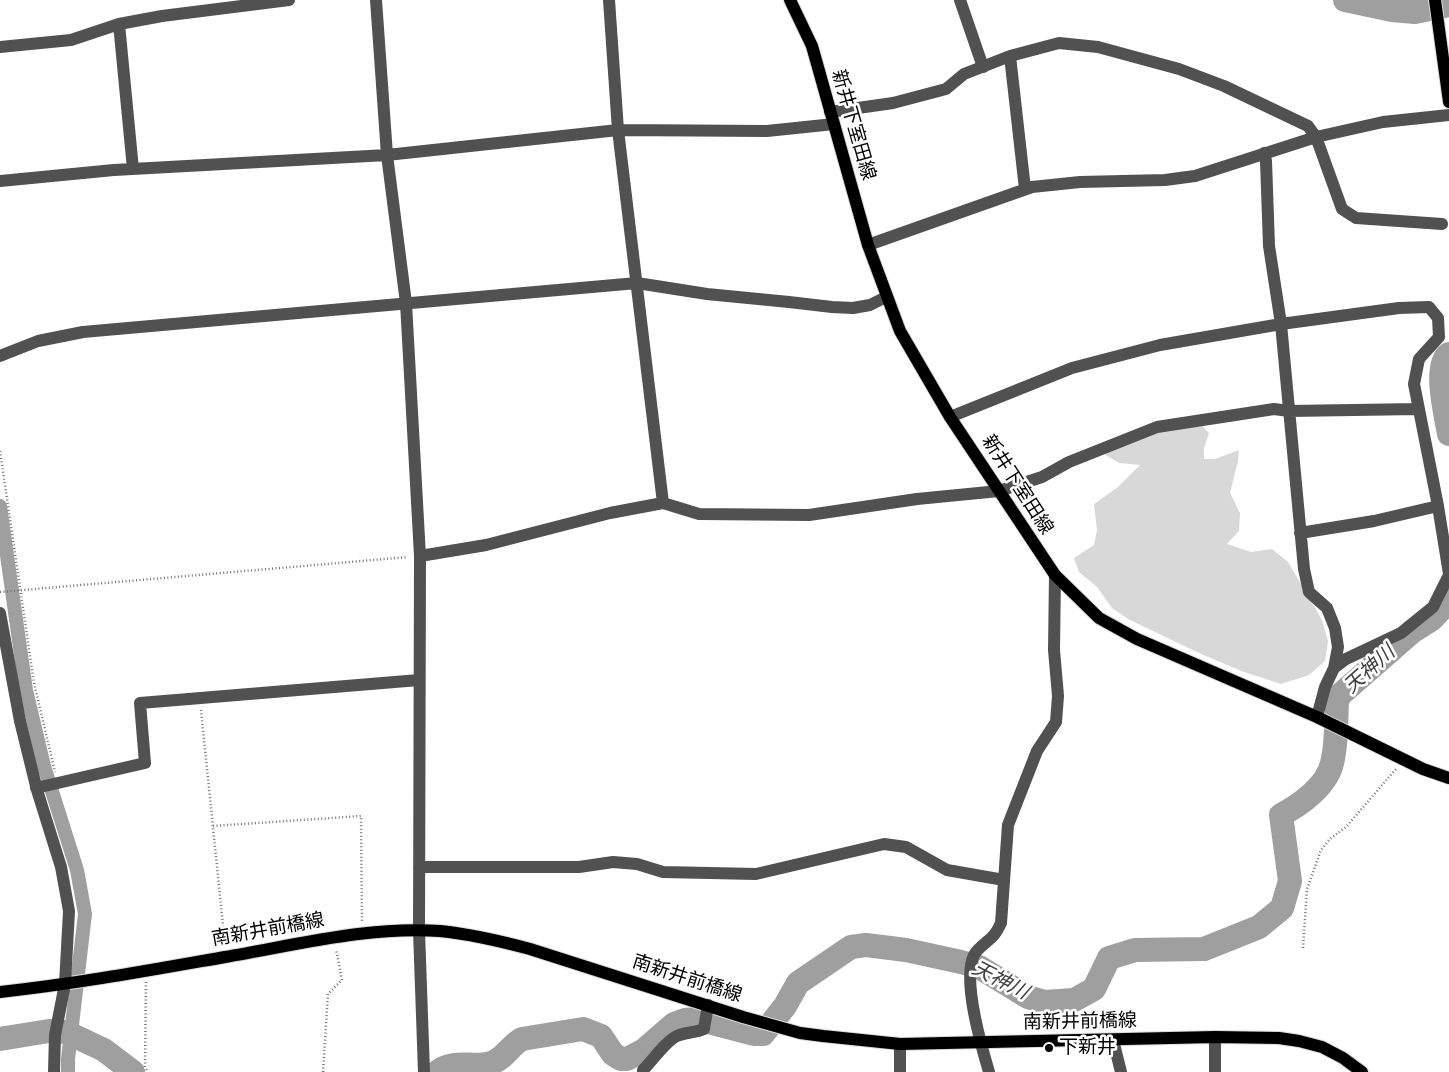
<!DOCTYPE html>
<meta charset="utf-8">
<style>
body{margin:0}
canvas{display:block;background:#fff}
</style>
<canvas width="1449" height="1072"></canvas>
<script>
const ctx = document.querySelector('canvas').getContext('2d');
ctx.lineJoin = 'round';
function fill(path, color) {
  ctx.fillStyle = color;
  ctx.fill(path, 'evenodd');
}
function stroke(path, color, width, dash) {
  ctx.strokeStyle = color;
  ctx.lineWidth = width;
  ctx.lineCap = dash ? 'butt' : 'round';
  ctx.setLineDash(dash || []);
  ctx.stroke(path);
}
function drawText(font, color, halo, rows, align = 'center') {
  ctx.font = font + ' "Space Grotesk","Noto Sans JP",sans-serif';
  ctx.lineWidth = 5;
  ctx.setLineDash([]);
  ctx.textBaseline = 'middle';
  ctx.strokeStyle = halo;
  ctx.fillStyle = color;
  for (const [text, x, y, turn = 0] of rows) {
    ctx.save();
    ctx.translate(x, y);
    ctx.rotate((+turn || 0) * Math.PI / 180);
    ctx.textAlign = isNaN(turn) ? turn : align;
    if (halo) ctx.strokeText(text, 0, 0);
    ctx.fillText(text, 0, 0);
    ctx.restore();
  }
}
const green = new Path2D(`
 M 1201,425 L 1209,433 L 1204,448 L 1204,459 L 1215,459 L 1239,450 L 1238,461 L 1230,493 L 1240,513 L 1239,531 L 1227,544 L 1251,552 L 1272,549 L 1288,562 L 1322,620 L 1328,641 L 1325,661 L 1309,675 L 1281,684 L 1244,672 L 1201,654 L 1128,619 L 1112,608 L 1097,587 L 1079,572 L 1074,558 L 1094,545 L 1097,530 L 1094,504 L 1118,487 L 1140,465 L 1119,463 L 1104,454 L 1146,434 Z`);
const canal = new Path2D(`
 M 0,506 L 26,690 L 44,766 L 77,870 L 85,914 L 68,1059 L 68,1072`);
const river = new Path2D(`
 M 1345,0 L 1392,10 L 1415,12 L 1449,5
 M 1449,354 C 1433,365 1446,416 1449,434
 M 0,1039 L 49,1031 L 66,1032 L 104,1050 L 133,1072
 M 437,1072 C 453,1059 473,1068 491,1063 C 505,1059 510,1045 522,1039 L 583,1029 L 601,1036 L 613,1054 L 621,1059 L 627,1059 L 644,1050 L 674,1024 L 685,1020 L 696,1019 L 754,1034 L 763,1034 L 785,1006 L 798,983 L 851,947 L 866,945 L 906,950 L 961,962 L 979,967 L 1028,997 L 1044,1002 L 1074,1000 L 1094,989 L 1109,958 L 1135,950 L 1204,949 L 1259,927 L 1282,908 L 1290,881 L 1281,815 C 1300,805 1327,786 1332,763 C 1337,744 1336,720 1337,700 L 1341,694 L 1413,631 L 1432,619 L 1449,601`);
const path = new Path2D(`
 M 0,451 L 34,683 L 55,772
 M 0,592 L 408,557
 M 201,710 L 225,945
 M 213,826 L 361,816 L 362,923
 M 1303,948 L 1307,889 L 1321,850 L 1330,839 L 1346,827 L 1396,769
 M 146,982 L 145,1067 L 148,1072
 M 323,1072 L 328,994 L 342,980 L 336,949`);
const minor = new Path2D(`
 M 376,0 L 387,155 L 406,303 L 420,556 L 419,931 L 424,1072
 M 609,0 L 618,130 L 663,503
 M 960,0 L 983,67
 M 119,24 L 133,169
 M 0,47 L 71,40 L 119,24 L 162,16 L 289,0
 M 1010,56 L 1025,189
 M 830,112 L 893,103 L 946,89 L 964,74 L 1010,56 L 1059,43 L 1098,47 L 1179,69 L 1224,86 L 1308,126 L 1316,137 L 1342,209 L 1356,218 L 1442,224
 M 1264,153 L 1266,161 L 1269,246 L 1281,324 L 1304,569 L 1309,592 L 1327,608 L 1335,628 L 1338,647 L 1334,668
 M 0,181 L 114,170 L 387,155 L 618,130 L 767,131 L 834,124
 M 868,245 L 1032,187 L 1080,182 L 1165,180 L 1195,176 L 1316,137 L 1383,122 L 1449,115
 M 0,356 L 38,341 L 83,332 L 637,283 L 707,294 L 789,302 L 832,307 L 853,308 L 870,305 L 886,297
 M 950,417 L 1072,368 L 1160,345 L 1281,324 L 1399,308 L 1429,307 L 1438,318 L 1439,337 L 1419,359 L 1414,384 L 1438,506 L 1449,574
 M 1300,533 L 1374,521 L 1438,506
 M 420,556 L 486,545 L 610,513 L 663,503 L 699,514 L 809,515 L 917,499 L 999,491 L 1042,477 L 1069,462 L 1157,427 L 1274,409 L 1289,411 L 1418,409
 M 0,613 L 20,721 L 37,790 L 61,867 L 69,911 L 65,984 L 55,1035 L 54,1072
 M 1317,717 L 1325,687 L 1334,668 L 1346,659 L 1401,633 L 1433,607 L 1449,575
 M 36,788 L 145,763 L 140,703 L 419,680
 M 419,867 L 579,867 L 613,862 L 637,864 L 663,872 L 756,874 L 884,844 L 906,847 L 947,870 L 1004,880
 M 1113,1040 L 1121,1072
 M 643,1072 L 643,1070 C 652,1061 667,1040 677,1036 C 686,1032 695,1033 704,1029 L 708,1005
 M 900,1072 L 900,1044
 M 989,1072 C 981,1045 962,980 974,955 C 978,947 988,942 993,936 C 997,932 999,927 1001,923 L 1008,825 L 1037,751 L 1056,722 L 1058,696 L 1054,650 L 1055,575
 M 1215,1072 L 1215,1037`);
const major = new Path2D(`
 M 790,0 L 812,46 L 868,245 L 900,331 L 950,417 L 1055,575 L 1099,618 L 1137,639 L 1317,717 L 1423,769 L 1449,778
 M 1435,0 L 1449,102
 M 0,992 C 75,984 151,970 225,957 C 296,945 368,926 440,931 C 471,934 500,941 530,949 L 743,1017 L 800,1033 L 823,1036 L 900,1044 L 1215,1037 L 1279,1038 L 1299,1041 L 1322,1047 L 1343,1058 L 1362,1072`);
const markers = [
 [1049,1048,5,"#000"]
];
const streetNames = [
 ["新井下室田線",853,125,74],
 ["新井下室田線",1017,485,57],
 ["南新井前橋線",268,930,-10],
 ["南新井前橋線",687,979,18],
 ["南新井前橋線",1080,1022,-1]
];
const poiNames = [
 ["下新井",1059,1048]
];
const waterNames = [
 ["天神川",1370,670,-42],
 ["天神川",1000,981,27]
];
fill(green, '#d8d8d8');
stroke(canal, '#9f9f9f', 14);
stroke(river, '#9f9f9f', 24);
stroke(major, '#dbdbdb', 14);
stroke(path, '#737373', 2.5, [1, 2.5]);
stroke(minor, '#515151', 12);
stroke(major, '#000', 12);
for (const [x, y, r, color] of markers) {
  const dot = new Path2D();
  dot.arc(x, y, r, 0, 2 * Math.PI);
  ctx.fillStyle = color;
  ctx.fill(dot);
  stroke(dot, '#fff', 2);
}
drawText('19px', '#000', '#fff', streetNames);
drawText('19px', '#000', '#fff', poiNames, 'left');
drawText('italic 20px', '#404040', '#fff', waterNames);
</script>
